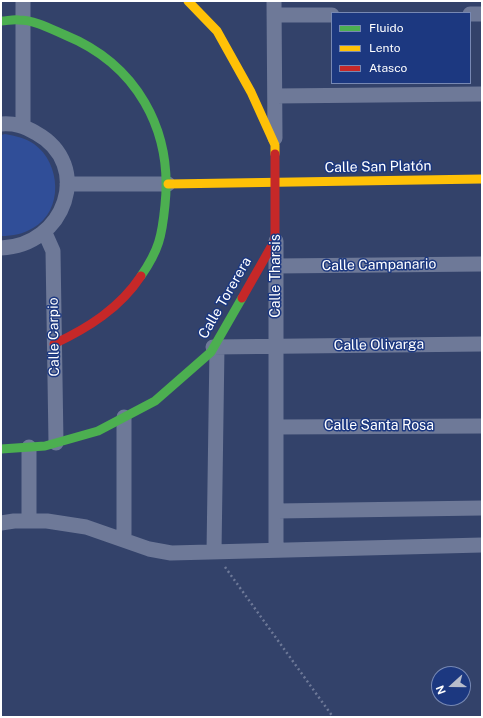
<!DOCTYPE html>
<meta charset="utf-8">
<style>
body{margin:0}
#map{position:relative;width:483px;height:718px;overflow:hidden;background:#33426a;font-family:"Public Sans",sans-serif}
canvas{display:block}
.frame{position:absolute;inset:0;border:2px solid #fff;pointer-events:none}
.legend{position:absolute;left:331px;top:12px;width:140px;height:72px;box-sizing:border-box;background:#1c3880;border:1px solid #7788b3;margin:0;padding:5px 7px;list-style:none;font-size:12px;color:#fff}
.legend li{display:flex;align-items:center;gap:8px;height:20px}
.legend b{width:20px;border:1px solid #7788b3}
.north{position:absolute;left:431px;top:666px;width:40px;height:40px;box-sizing:border-box;background:#1c3880;border:1px solid #7788b3;border-radius:50%;rotate:249deg;font-size:11px;font-weight:700;line-height:16px;text-align:center;color:#fff}
.north::after{content:'';display:block;margin:auto;width:14px;height:18px;background:#b8bdcb;clip-path:polygon(50% 0,100% 100%,50% 72%,0 100%)}
</style>
<div id="map">
<canvas width="483" height="718"></canvas>
<div class="frame"></div>
<ul class="legend">
<li><b style="height:5px;background:#4caf50"></b>Fluido</li>
<li><b style="height:5px;background:#ffc107"></b>Lento</li>
<li><b style="height:5px;background:#c62828"></b>Atasco</li>
</ul>
<div class="north">N</div>
</div>
<script>
const ctx = document.querySelector('canvas').getContext('2d');
ctx.lineJoin = 'round';
function fill(path, color) {
  ctx.fillStyle = color;
  ctx.fill(path, 'evenodd');
}
function stroke(path, color, width, dash) {
  ctx.strokeStyle = color;
  ctx.lineWidth = width;
  ctx.lineCap = dash ? 'butt' : 'round';
  ctx.setLineDash(dash || []);
  ctx.stroke(path);
}
function drawText(font, color, halo, rows, align = 'center') {
  ctx.font = font + ' "Public Sans",sans-serif';
  ctx.lineWidth = 3;
  ctx.setLineDash([]);
  ctx.textBaseline = 'middle';
  ctx.strokeStyle = halo;
  ctx.fillStyle = color;
  for (const [text, x, y, turn = 0] of rows) {
    ctx.save();
    ctx.translate(x, y);
    ctx.rotate((+turn || 0) * Math.PI / 180);
    ctx.textAlign = isNaN(turn) ? turn : align;
    if (halo) ctx.strokeText(text, 0, 0);
    ctx.fillText(text, 0, 0);
    ctx.restore();
  }
}
const green = new Path2D(`
 M 5,134 C 15,136 26,138 34,144 C 61,163 64,211 33,228 C 23,234 13,236 1,236 L 1,135 Z`);
const path = new Path2D(`
 M 225,567 L 333,717`);
const street = new Path2D(`
 M 23,1 L 23,126
 M 274,1 L 275,138
 M 470,14 L 482,14
 M 274,15 L 332,15
 M 275,96 L 482,94
 M 1,124 C 15,123 24,126 36,133 C 94,165 65,246 1,248
 M 67,184 L 168,184
 M 45,233 L 53,251 L 56,443
 M 276,241 L 276,550
 M 276,266 L 482,264
 M 213,347 L 482,344
 M 277,427 L 482,426
 M 277,511 L 482,508
 M 29,521 L 29,447
 M 1,523 L 14,521 L 47,521 L 86,527 L 149,549 L 171,553 L 482,545
 M 124,540 L 124,417
 M 214,552 L 217,347`);
const fast = new Path2D(`
 M 1,21 C 7,21 13,19 19,20 C 35,20 51,29 65,35 C 136,64 173,129 165,205 C 162,236 159,250 141,276
 M 1,449 L 45,446 L 98,431 L 155,401 L 211,352 L 242,298`);
const slow = new Path2D(`
 M 188,1 L 217,31 L 251,92 L 275,145 L 275,154
 M 168,184 L 482,179`);
const jam = new Path2D(`
 M 242,298 L 275,240 L 275,154
 M 54,344 C 88,328 120,308 141,276`);
const streetNames = [
 ["Calle San Platón",378,167,-1],
 ["Calle Campanario",379,265,-1],
 ["Calle Tharsis",276,276,-90],
 ["Calle Torerera",225,298,-60],
 ["Calle Carpio",54,337,-91],
 ["Calle Olivarga",379,345,-1],
 ["Calle Santa Rosa",379,426]
];
fill(green, '#304e98');
stroke(path, '#6e7998', 2.5, [2, 3]);
stroke(street, '#6e7998', 15);
stroke(fast, '#4caf50', 9);
stroke(slow, '#ffc107', 9);
stroke(jam, '#c62828', 9);
drawText('14px', '#fff', '#1c3880', streetNames);
</script>
